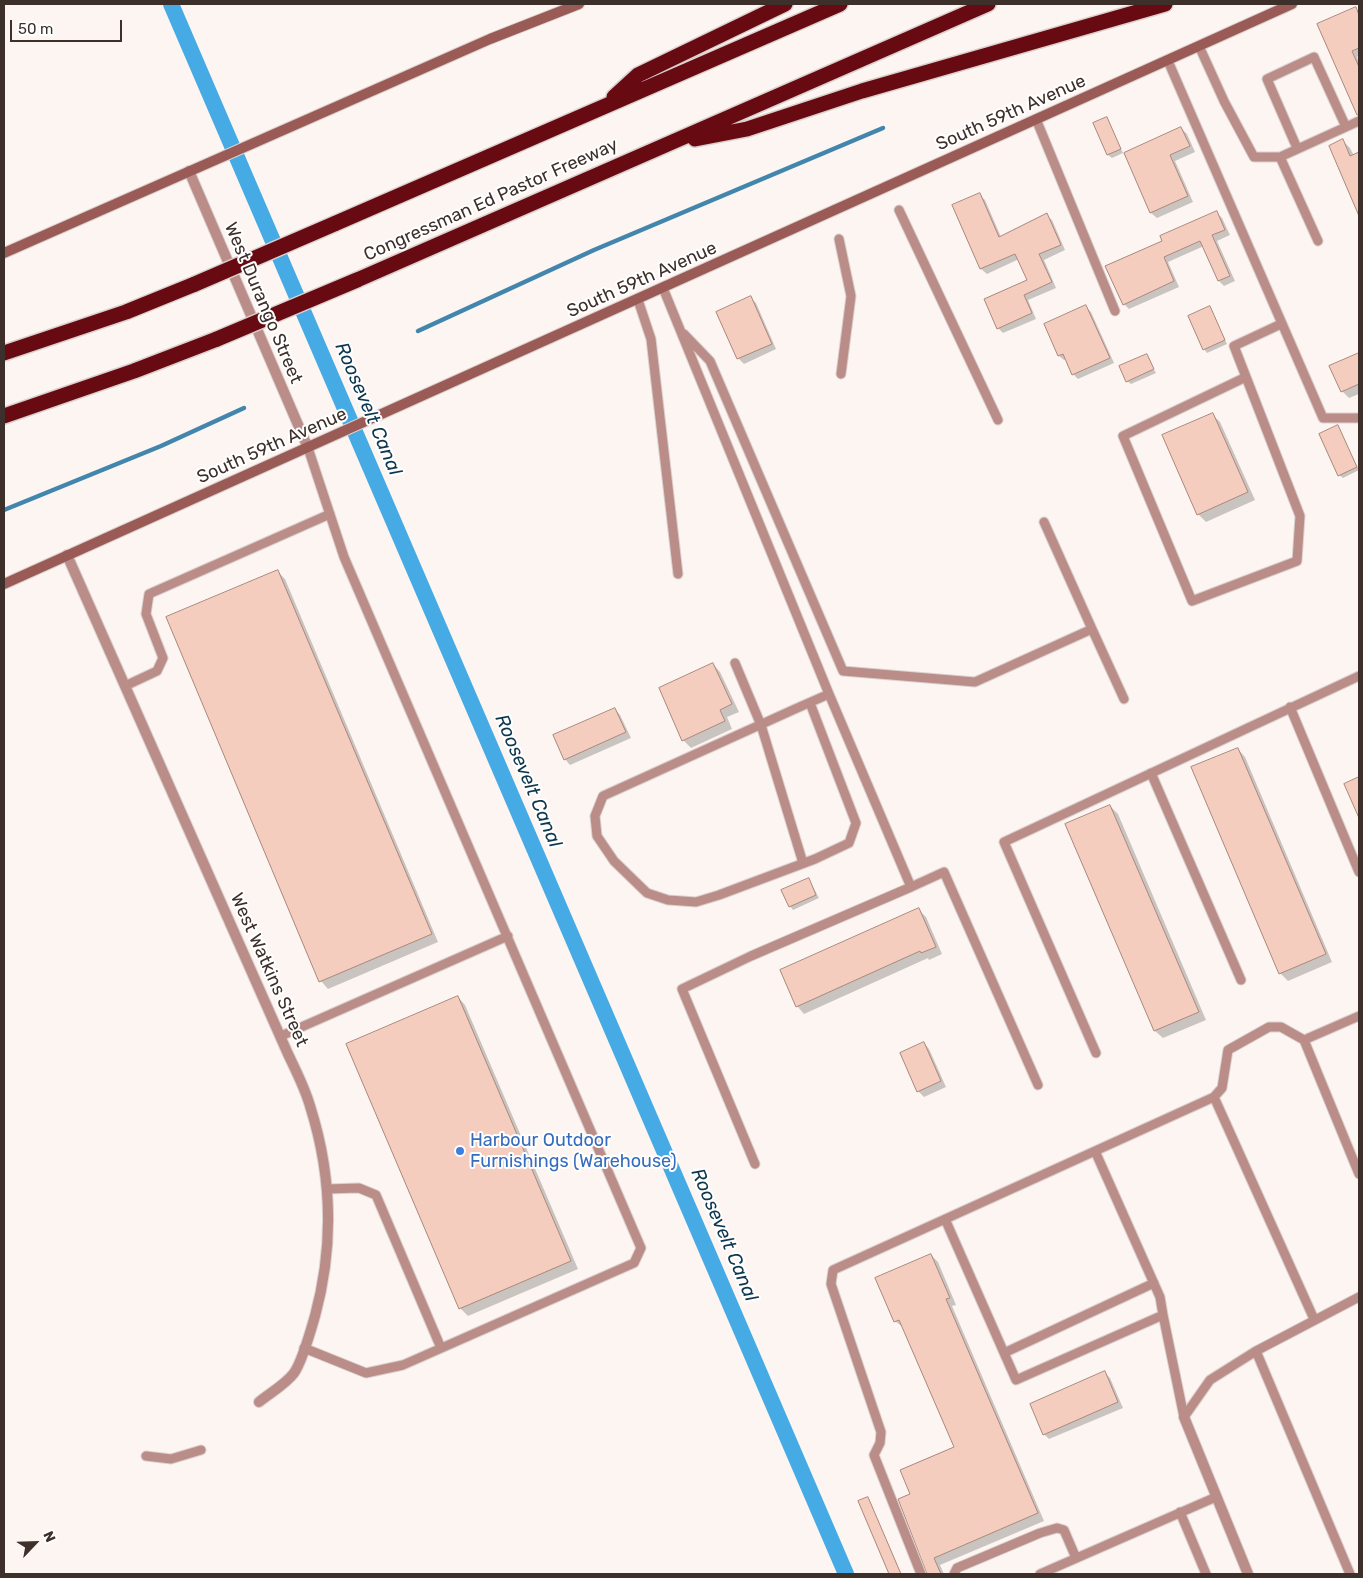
<!DOCTYPE html>
<style>
body{margin:0}
#map{position:relative;width:1363px;height:1578px;overflow:hidden;background:#fdf5f2;font-family:Rubik,sans-serif}
canvas{display:block}
.frame{position:absolute;inset:0;border:5px solid #3d2f29;pointer-events:none}
.north{position:absolute;left:10px;top:1518px;width:50px;height:50px;-webkit-text-stroke:4px #fff;paint-order:stroke;rotate:66deg;font-size:14px;font-weight:700;line-height:20px;text-align:center;color:#3d2f29}
.north::after{content:'';display:block;margin:auto;width:18px;height:22px;background:#3d2f29;clip-path:polygon(50% 0,100% 100%,50% 72%,0 100%)}
.scale{position:absolute;left:10px;top:20px;width:112px;height:22px;box-sizing:border-box;border:2px solid #3d2f29;border-top:0;padding-left:6px;font-size:15px;line-height:18px;white-space:nowrap;color:#3d2f29;-webkit-text-stroke:4px #fff;paint-order:stroke}
</style>
<div id="map">
<canvas width="1363" height="1578"></canvas>
<div class="frame"></div>
<div class="north">N</div>
<div class="scale">50 m</div>
</div>
<script>
const ctx = document.querySelector('canvas').getContext('2d');
ctx.lineJoin = 'round';
function fill(path, color) {
  ctx.fillStyle = color;
  ctx.fill(path, 'evenodd');
}
function stroke(path, color, width, dash) {
  ctx.strokeStyle = color;
  ctx.lineWidth = width;
  ctx.lineCap = dash ? 'butt' : 'round';
  ctx.setLineDash(dash || []);
  ctx.stroke(path);
}
function drawText(font, color, halo, rows, align = 'center') {
  ctx.font = font + ' Rubik,sans-serif';
  ctx.lineWidth = 4;
  ctx.setLineDash([]);
  ctx.textBaseline = 'middle';
  ctx.strokeStyle = halo;
  ctx.fillStyle = color;
  for (const [text, x, y, turn = 0] of rows) {
    ctx.save();
    ctx.translate(x, y);
    ctx.rotate((+turn || 0) * Math.PI / 180);
    ctx.textAlign = isNaN(turn) ? turn : align;
    if (halo) ctx.strokeText(text, 0, 0);
    ctx.fillText(text, 0, 0);
    ctx.restore();
  }
}
const shadow = new Path2D(`
 M 1355,8 L 1359,12 L 1359,55 L 1357,57 L 1359,62 L 1359,112 L 1319,25 Z
 M 1106,119 L 1123,153 L 1112,158 L 1108,155 Z
 M 1181,128 L 1187,134 L 1195,152 L 1175,161 L 1193,202 L 1157,218 L 1151,213 L 1125,153 Z
 M 1343,141 L 1350,148 L 1354,156 L 1359,154 L 1359,213 L 1330,146 Z
 M 979,194 L 985,200 L 1001,237 L 1046,215 L 1052,220 L 1065,250 L 1044,260 L 1056,288 L 1028,300 L 1036,319 L 1003,333 L 998,328 L 1029,281 L 1019,259 L 987,274 L 981,269 L 953,206 Z
 M 1216,212 L 1222,218 L 1230,235 L 1217,241 L 1235,281 L 1224,286 L 1219,281 L 1204,246 L 1168,262 L 1179,287 L 1129,309 L 1124,304 L 1164,241 Z
 M 751,298 L 756,303 L 776,349 L 744,364 L 738,358 L 718,313 Z
 M 1086,307 L 1091,312 L 1114,363 L 1078,379 L 1073,374 L 1067,359 L 1064,360 L 1059,356 Z
 M 1210,308 L 1227,344 L 1207,353 L 1204,349 Z
 M 1359,354 L 1359,394 L 1349,398 L 1342,391 L 1331,367 Z
 M 1146,356 L 1156,373 L 1131,384 L 1127,381 Z
 M 1213,415 L 1220,422 L 1255,500 L 1206,522 L 1198,514 Z
 M 1338,427 L 1359,470 L 1343,478 L 1339,475 Z
 M 278,572 L 285,579 L 438,942 L 328,989 L 321,981 Z
 M 713,664 L 720,672 L 739,712 L 727,717 L 732,729 L 691,748 L 683,740 Z
 M 615,709 L 620,715 L 631,738 L 570,765 L 565,759 Z
 M 1238,749 L 1245,757 L 1332,962 L 1288,981 L 1280,973 Z
 M 1110,806 L 1118,814 L 1206,1020 L 1163,1038 L 1155,1031 L 1067,824 Z
 M 809,880 L 819,898 L 793,910 L 790,906 Z
 M 919,910 L 926,917 L 942,954 L 929,960 L 928,958 L 804,1014 L 797,1006 L 781,971 Z
 M 458,997 L 465,1005 L 578,1269 L 468,1316 L 460,1308 Z
 M 924,1043 L 929,1049 L 946,1087 L 924,1097 L 918,1091 Z
 M 931,1255 L 938,1262 L 956,1305 L 952,1306 L 1044,1521 L 940,1565 L 944,1574 L 928,1574 L 900,1500 L 912,1495 L 955,1448 L 904,1328 L 895,1321 Z
 M 1105,1373 L 1110,1378 L 1123,1408 L 1049,1439 L 1044,1434 Z`);
const stream = new Path2D(`
 M 418,331 L 594,250 L 883,128
 M 4,510 L 161,446 L 244,408`);
const canal = new Path2D(`
 M 171,4 C 396,527 624,1049 846,1574`);
const building = new Path2D(`
 M 1356,7 L 1359,15 L 1359,48 L 1352,51 L 1359,67 L 1359,115 L 1357,115 L 1317,24 Z
 M 1107,117 L 1121,149 L 1107,155 L 1093,123 Z
 M 1181,127 L 1190,146 L 1170,155 L 1188,196 L 1150,213 L 1124,153 Z
 M 1343,139 L 1350,156 L 1359,152 L 1359,216 L 1329,146 Z
 M 980,193 L 999,237 L 1047,213 L 1061,245 L 1039,254 L 1052,282 L 1024,295 L 1032,313 L 997,329 L 984,299 L 1027,280 L 1015,254 L 980,269 L 952,205 Z
 M 1217,211 L 1225,230 L 1212,235 L 1230,276 L 1218,281 L 1200,241 L 1164,257 L 1174,281 L 1123,305 L 1105,266 L 1162,241 L 1160,236 Z
 M 751,296 L 772,344 L 737,359 L 716,312 Z
 M 1086,305 L 1110,358 L 1072,375 L 1063,354 L 1058,356 L 1044,324 Z
 M 1210,306 L 1225,340 L 1203,350 L 1188,316 Z
 M 1359,353 L 1359,384 L 1341,392 L 1329,366 Z
 M 1147,354 L 1154,369 L 1126,382 L 1119,366 Z
 M 1213,413 L 1248,492 L 1197,515 L 1162,435 Z
 M 1338,425 L 1357,467 L 1338,476 L 1319,434 Z
 M 278,570 L 432,934 L 319,982 L 166,617 Z
 M 713,663 L 732,704 L 720,710 L 725,721 L 682,741 L 659,688 Z
 M 615,708 L 626,732 L 564,760 L 553,735 Z
 M 1238,748 L 1326,954 L 1279,974 L 1191,767 Z
 M 1359,777 L 1359,818 L 1344,784 Z
 M 1110,805 L 1199,1012 L 1154,1031 L 1065,824 Z
 M 809,878 L 816,895 L 789,907 L 781,890 Z
 M 919,908 L 936,947 L 921,953 L 920,951 L 796,1007 L 780,970 Z
 M 458,996 L 571,1261 L 459,1309 L 346,1044 Z
 M 924,1042 L 941,1081 L 917,1092 L 900,1053 Z
 M 931,1254 L 950,1298 L 946,1299 L 1038,1513 L 934,1558 L 941,1574 L 927,1574 L 898,1499 L 910,1494 L 900,1470 L 954,1447 L 899,1320 L 894,1322 L 875,1278 Z
 M 1105,1371 L 1118,1402 L 1043,1435 L 1030,1404 Z
 M 868,1497 L 901,1574 L 889,1574 L 858,1501 Z`);
const service = new Path2D(`
 M 1199,46 L 1224,101 L 1254,157 L 1280,157 L 1359,121
 M 1168,61 L 1323,418 L 1359,418
 M 1036,119 L 1115,311
 M 1297,148 L 1267,79 L 1314,57 L 1346,127
 M 1280,157 L 1318,241
 M 899,210 L 998,420
 M 839,239 L 851,296 L 841,374
 M 663,288 L 829,694 L 911,887 L 751,956 L 682,989 L 755,1164
 M 638,300 L 651,339 L 678,574
 M 684,334 L 710,361 L 843,671 L 975,682 L 1092,629 L 1044,522
 M 1246,377 L 1123,436 L 1192,601 L 1297,561 L 1300,516 L 1234,346 L 1281,324
 M 1092,629 L 1124,699
 M 735,663 L 761,725 L 803,863
 M 125,686 L 157,671 L 163,658 L 146,614 L 149,594 L 330,514
 M 810,703 L 856,823 L 849,843 L 815,859 L 719,895 L 696,902 L 668,900 L 647,893 L 614,861 L 597,836 L 595,816 L 603,796 L 795,709 L 829,694
 M 1290,707 L 1359,872
 M 1151,773 L 1241,980
 M 911,887 L 944,872 L 1038,1085
 M 1359,1016 L 1304,1040 L 1359,1174
 M 281,1036 L 508,936
 M 1096,1053 L 1004,842 L 1359,676
 M 1214,1097 L 1314,1319
 M 327,1189 L 359,1188 L 376,1195 L 441,1348
 M 945,1219 L 1016,1380 L 1163,1315 L 1160,1297 L 1095,1151
 M 1163,1315 L 1184,1417
 M 304,1348 L 366,1373 L 403,1365 L 634,1263 L 641,1248 L 344,557 L 308,448
 M 1256,1351 L 1350,1574
 M 1004,1353 L 1154,1283
 M 1184,1417 L 1210,1380 L 1256,1351 L 1359,1297
 M 146,1456 L 171,1459 L 201,1450
 M 1180,1512 L 1206,1574
 M 921,1574 L 874,1455 L 880,1443 L 881,1432 L 831,1284 L 833,1270 L 1214,1097 L 1222,1088 L 1228,1050 L 1269,1027 L 1281,1027 L 1304,1040
 M 954,1574 L 957,1568 L 1040,1533 L 1057,1528 L 1064,1530 L 1076,1558
 M 1040,1574 L 1216,1497`);
const minor = new Path2D(`
 M 67,555 L 288,1054 C 296,1071 305,1088 310,1106 C 332,1175 334,1246 315,1316 C 311,1330 302,1362 294,1373 C 286,1384 270,1393 259,1402
 M 1184,1417 L 1248,1574`);
const tertiary = new Path2D(`
 M 189,171 L 308,448`);
const secondary = new Path2D(`
 M 4,253 L 490,39 L 579,4
 M 4,584 L 1292,4`);
const motorway = new Path2D(`
 M 614,97 L 638,75 L 785,4
 M 695,139 L 747,129 L 862,91 L 1165,4
 M 334,224 L 840,4
 M 357,280 L 988,4
 M 4,353 L 126,312 L 195,284
 M 4,416 L 134,371 L 217,339`);
const motorwayBridge = new Path2D(`
 M 195,284 L 334,224
 M 217,339 L 357,280`);
const markers = [
 [460,1151,5,"#3f7fe0"]
];
const streetNames = [
 ["South 59th Avenue",1011,113,-24],
 ["Congressman Ed Pastor Freeway",491,200,-24],
 ["South 59th Avenue",642,280,-24],
 ["West Durango Street",263,303,67],
 ["South 59th Avenue",272,446,-24],
 ["West Watkins Street",269,970,66]
];
const shopNames = [
 ["Harbour Outdoor",470,1141],
 ["Furnishings (Warehouse)",470,1162]
];
const waterNames = [
 ["Roosevelt Canal",368,409,67],
 ["Roosevelt Canal",528,781,67],
 ["Roosevelt Canal",724,1235,67]
];
fill(shadow, '#0003');
stroke(stream, '#4386ad', 4.5);
stroke(canal, '#46abe5', 16);
fill(building, '#f5cdbe');
stroke(building, '#aa877a', 1);
stroke(service, '#dad1ce', 11);
stroke(minor, '#dad1ce', 12);
stroke(tertiary, '#dad1ce', 12);
stroke(secondary, '#dad1ce', 12);
stroke(motorway, '#dad1ce', 18);
stroke(service, '#bb8d89', 9);
stroke(minor, '#bb8d89', 10);
stroke(tertiary, '#bb8d89', 10);
stroke(secondary, '#9a5a55', 10);
stroke(motorway, '#680a11', 15);
stroke(motorwayBridge, '#dad1ce', 18, []);
stroke(motorwayBridge, '#680a11', 15);
for (const [x, y, r, color] of markers) {
  const dot = new Path2D();
  dot.arc(x, y, r, 0, 2 * Math.PI);
  ctx.fillStyle = color;
  ctx.fill(dot);
  stroke(dot, '#fff', 2);
}
drawText('18px', '#3d2f29', '#fff', streetNames);
drawText('18px', '#366cbe', '#fff', shopNames, 'left');
drawText('italic 19px', '#0c374f', '#fff', waterNames);
</script>
